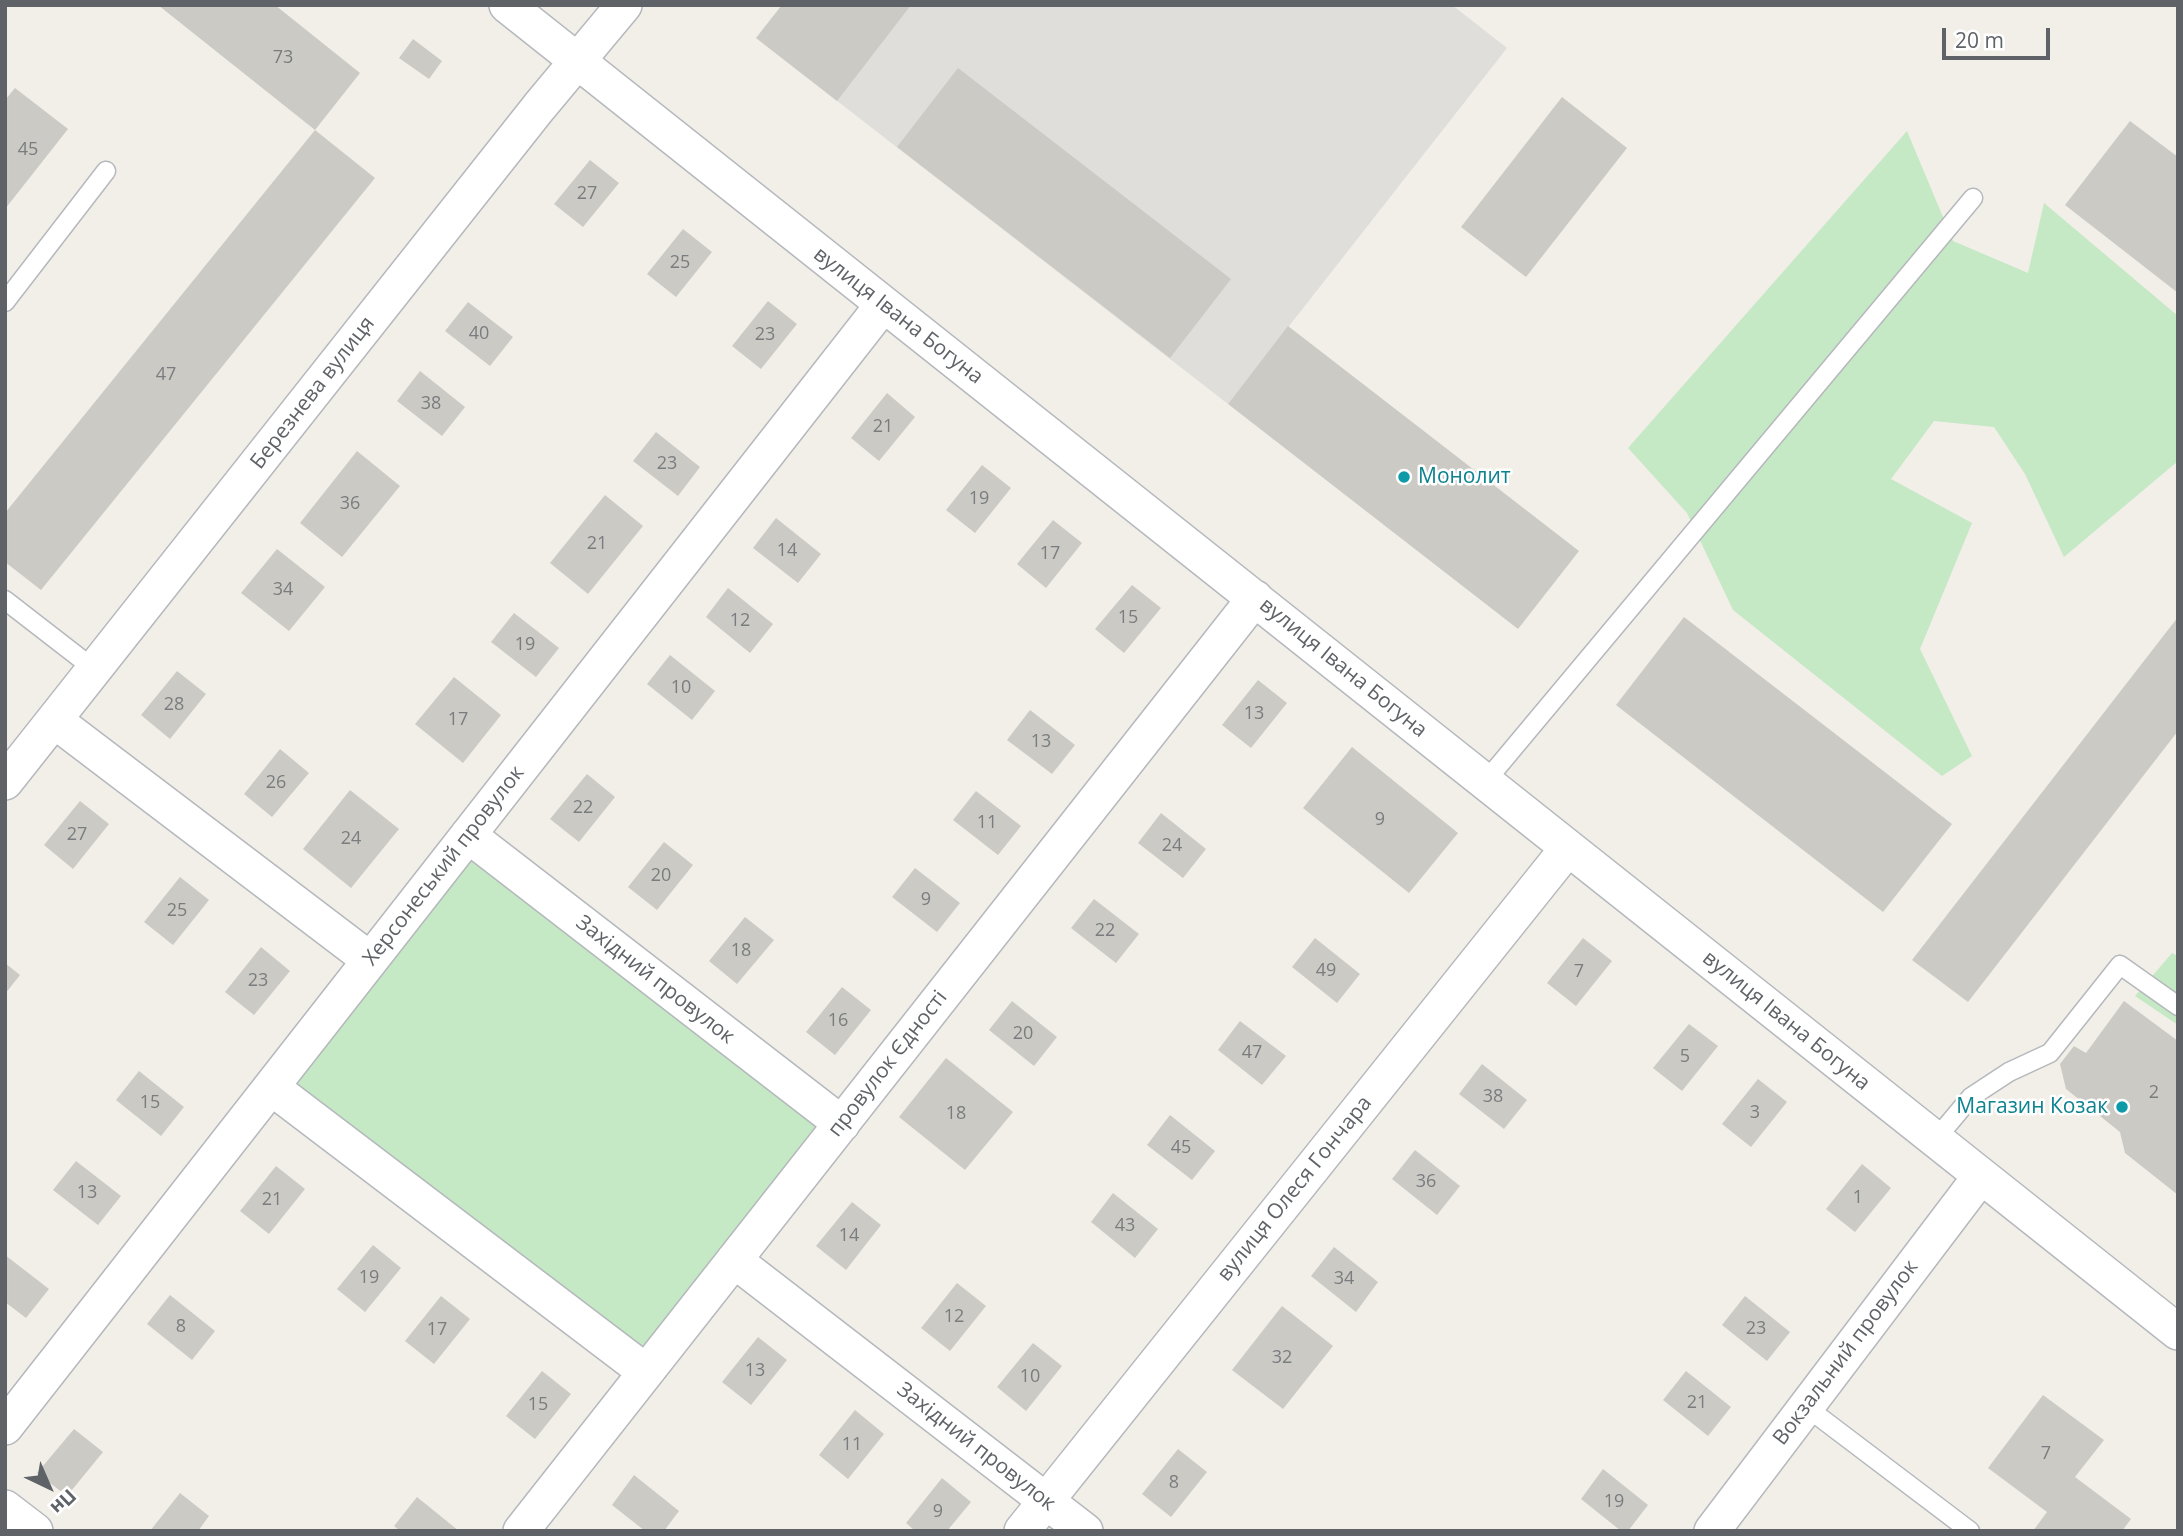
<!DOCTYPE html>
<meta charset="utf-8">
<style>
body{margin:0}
#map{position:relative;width:2183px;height:1536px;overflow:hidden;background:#f1efe8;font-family:"Open Sans",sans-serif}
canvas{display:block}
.frame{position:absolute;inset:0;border:7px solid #5f6368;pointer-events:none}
.north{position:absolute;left:14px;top:1452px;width:70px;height:70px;-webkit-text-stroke:5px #fff;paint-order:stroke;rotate:136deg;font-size:19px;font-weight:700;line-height:28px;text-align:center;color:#5f6368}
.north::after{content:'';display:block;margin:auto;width:24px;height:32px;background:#5f6368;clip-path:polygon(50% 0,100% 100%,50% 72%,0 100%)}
.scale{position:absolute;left:1942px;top:28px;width:108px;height:32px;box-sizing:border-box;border:4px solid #5f6368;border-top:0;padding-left:9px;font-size:21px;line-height:24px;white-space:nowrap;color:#5f6368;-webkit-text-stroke:5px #fff;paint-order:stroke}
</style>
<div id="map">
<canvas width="2183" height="1536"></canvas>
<div class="frame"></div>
<div class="north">Пн</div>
<div class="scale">20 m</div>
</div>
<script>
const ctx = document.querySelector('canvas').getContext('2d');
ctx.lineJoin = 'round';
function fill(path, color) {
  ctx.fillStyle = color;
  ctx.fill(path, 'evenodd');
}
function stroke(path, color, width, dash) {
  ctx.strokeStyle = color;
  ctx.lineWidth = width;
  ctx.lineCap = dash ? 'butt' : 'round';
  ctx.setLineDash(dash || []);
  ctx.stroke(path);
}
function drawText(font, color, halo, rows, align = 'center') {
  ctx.font = font + ' "Open Sans",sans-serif';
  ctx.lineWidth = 5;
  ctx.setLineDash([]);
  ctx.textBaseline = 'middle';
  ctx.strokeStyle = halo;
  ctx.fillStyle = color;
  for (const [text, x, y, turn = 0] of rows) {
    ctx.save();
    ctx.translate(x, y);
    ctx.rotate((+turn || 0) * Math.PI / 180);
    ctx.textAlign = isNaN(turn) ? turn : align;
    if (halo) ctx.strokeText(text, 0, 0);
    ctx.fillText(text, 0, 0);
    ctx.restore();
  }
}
const industrial = new Path2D(`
 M 782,5 L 1452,5 L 1507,48 L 1228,404 L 756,38 Z`);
const green = new Path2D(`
 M 1907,131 L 1953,241 L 2028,273 L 2044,203 L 2178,316 L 2178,461 L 2064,557 L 2025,474 L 1994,427 L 1934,421 L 1891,479 L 1972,523 L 1920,649 L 1972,756 L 1942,776 L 1733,610 L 1687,513 L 1628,448 Z
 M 468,835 L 842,1124 L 646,1372 L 271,1087 Z
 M 2172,953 L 2178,956 L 2178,1025 L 2135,996 Z`);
const building = new Path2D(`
 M 158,5 L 275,5 L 360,73 L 315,130 Z
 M 782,5 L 911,5 L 837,101 L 756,38 Z
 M 413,39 L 442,61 L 429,79 L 399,58 Z
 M 958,68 L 1231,279 L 1170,358 L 897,147 Z
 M 15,88 L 68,129 L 5,209 L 5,100 Z
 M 1562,97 L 1627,148 L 1526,277 L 1461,227 Z
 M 2130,121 L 2178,157 L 2178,293 L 2065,205 Z
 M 315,130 L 375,178 L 41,590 L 5,562 L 5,513 Z
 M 590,160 L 619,183 L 583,227 L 554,204 Z
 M 683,229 L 712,252 L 676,297 L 647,274 Z
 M 768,301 L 797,324 L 761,369 L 732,346 Z
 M 468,302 L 513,337 L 490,366 L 445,331 Z
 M 1288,326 L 1579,551 L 1518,629 L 1228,404 Z
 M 420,371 L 465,407 L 442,436 L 397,401 Z
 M 887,393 L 915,417 L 879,461 L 851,438 Z
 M 656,432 L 700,467 L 678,496 L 633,461 Z
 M 357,451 L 400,486 L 342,557 L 300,523 Z
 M 982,465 L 1011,488 L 975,533 L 946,510 Z
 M 605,495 L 643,526 L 588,594 L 550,563 Z
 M 776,518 L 821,554 L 798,583 L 753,548 Z
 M 1053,520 L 1082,543 L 1046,588 L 1017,564 Z
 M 277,549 L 325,587 L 289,631 L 241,593 Z
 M 1132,585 L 1161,608 L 1124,653 L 1095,629 Z
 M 728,588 L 773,624 L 750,653 L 706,617 Z
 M 514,613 L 559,648 L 536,677 L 491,642 Z
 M 1684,617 L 1952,824 L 1883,912 L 1616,705 Z
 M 2178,617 L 2178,731 L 1968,1002 L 1912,960 Z
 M 670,655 L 715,691 L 692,720 L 647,684 Z
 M 177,671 L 206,694 L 170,739 L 141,715 Z
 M 454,677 L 501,715 L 463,763 L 415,724 Z
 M 1258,680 L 1287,703 L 1251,748 L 1222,725 Z
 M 1030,710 L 1075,745 L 1052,774 L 1007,740 Z
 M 1352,747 L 1458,833 L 1409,893 L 1303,808 Z
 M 280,749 L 309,773 L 272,817 L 244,794 Z
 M 587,774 L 615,797 L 579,842 L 550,819 Z
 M 350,790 L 399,829 L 351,888 L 303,849 Z
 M 976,791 L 1021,826 L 998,855 L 953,820 Z
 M 80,801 L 109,824 L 73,869 L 44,845 Z
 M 1161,813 L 1206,849 L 1183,878 L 1138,843 Z
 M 664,842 L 693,865 L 657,910 L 628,887 Z
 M 915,868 L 960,903 L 937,932 L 892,897 Z
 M 180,877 L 209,900 L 173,945 L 144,922 Z
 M 1094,899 L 1139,934 L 1116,963 L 1071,928 Z
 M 745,917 L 774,940 L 737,984 L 709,961 Z
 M 1315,938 L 1360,974 L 1337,1003 L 1292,967 Z
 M 1583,938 L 1612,961 L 1576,1006 L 1547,983 Z
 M 261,947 L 290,971 L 254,1015 L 225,992 Z
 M 5,963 L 20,975 L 5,994 Z
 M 842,987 L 871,1010 L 835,1055 L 806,1032 Z
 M 1012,1001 L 1057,1037 L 1034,1066 L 989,1030 Z
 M 2124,1001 L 2178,1041 L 2178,1195 L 2125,1153 L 2120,1132 L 2066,1089 L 2060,1064 L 2074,1046 L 2086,1053 Z
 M 1240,1021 L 1286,1056 L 1262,1085 L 1218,1050 Z
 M 1689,1024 L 1718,1046 L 1682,1091 L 1653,1068 Z
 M 946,1058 L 1013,1112 L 965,1170 L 899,1117 Z
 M 1482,1064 L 1527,1100 L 1504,1129 L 1459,1094 Z
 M 139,1071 L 184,1107 L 161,1136 L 116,1100 Z
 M 1758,1079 L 1787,1102 L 1751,1147 L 1722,1124 Z
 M 1170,1115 L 1215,1151 L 1192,1180 L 1147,1145 Z
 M 1415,1150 L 1460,1186 L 1437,1215 L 1392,1179 Z
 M 76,1161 L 121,1196 L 98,1225 L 53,1190 Z
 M 1862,1164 L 1891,1188 L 1855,1232 L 1826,1209 Z
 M 276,1166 L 305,1189 L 269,1234 L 240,1211 Z
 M 1113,1193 L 1158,1229 L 1135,1258 L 1091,1222 Z
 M 852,1202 L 881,1225 L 846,1270 L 816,1246 Z
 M 373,1245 L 401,1268 L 365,1312 L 337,1289 Z
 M 1334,1247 L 1378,1282 L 1356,1312 L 1311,1276 Z
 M 5,1255 L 49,1289 L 26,1318 L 5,1302 Z
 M 957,1283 L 986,1306 L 950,1351 L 921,1328 Z
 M 170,1295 L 215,1331 L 192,1360 L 147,1324 Z
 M 441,1296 L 470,1319 L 434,1364 L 405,1341 Z
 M 1745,1296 L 1790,1332 L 1767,1361 L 1722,1325 Z
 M 1282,1306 L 1333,1346 L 1283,1409 L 1232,1370 Z
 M 758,1337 L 787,1360 L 751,1405 L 722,1382 Z
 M 1033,1343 L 1062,1366 L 1026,1411 L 997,1387 Z
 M 542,1371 L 571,1394 L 535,1439 L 506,1416 Z
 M 1686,1371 L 1731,1407 L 1708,1436 L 1663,1400 Z
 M 2043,1395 L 2104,1440 L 2075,1477 L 2131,1519 L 2122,1531 L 2033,1531 L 2047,1512 L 1988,1468 Z
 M 855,1410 L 884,1434 L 848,1479 L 819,1455 Z
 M 74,1429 L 103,1452 L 67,1496 L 37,1473 Z
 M 1178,1449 L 1207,1472 L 1171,1517 L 1142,1494 Z
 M 1603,1469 L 1648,1505 L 1628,1531 L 1621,1531 L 1581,1499 Z
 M 634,1475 L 679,1511 L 664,1531 L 645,1531 L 612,1505 Z
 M 942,1478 L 971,1502 L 947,1531 L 915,1531 L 906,1523 Z
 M 180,1493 L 209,1516 L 198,1531 L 150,1531 Z
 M 417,1497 L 459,1531 L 400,1531 L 394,1526 Z`);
const lane = new Path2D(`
 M 5,302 L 106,171
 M 5,600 L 94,669
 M 1485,782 L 1973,198
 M 1935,1140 L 1971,1097 L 2009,1072 L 2050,1053 L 2120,965 L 2178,1006
 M 1805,1406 L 1970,1531`);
const street = new Path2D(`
 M 507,5 L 2178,1332
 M 54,720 L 370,960
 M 5,782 L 539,107 L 624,5
 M 468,835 L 842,1124
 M 271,1087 L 646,1372
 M 734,1260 L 1085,1531
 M 5,1427 L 883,305
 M 5,1508 L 35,1531
 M 521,1531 L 1255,598
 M 1022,1531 L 1568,848
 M 1712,1531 L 1981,1176`);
const markers = [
 [1404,477,7,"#0f9aa8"],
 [2122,1107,7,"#0f9aa8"]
];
const numberNames = [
 ["73",283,58],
 ["45",28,150],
 ["27",587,194],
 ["25",680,263],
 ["40",479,334],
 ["23",765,335],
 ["47",166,375],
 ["38",431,404],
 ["21",883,427],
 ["23",667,464],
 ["19",979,499],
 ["36",350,504],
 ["21",597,544],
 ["14",787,551],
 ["17",1050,554],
 ["34",283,590],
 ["15",1128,618],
 ["12",740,621],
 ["19",525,645],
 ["10",681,688],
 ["28",174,705],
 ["13",1254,714],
 ["17",458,720],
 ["13",1041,742],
 ["26",276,783],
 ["22",583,808],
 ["9",1380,820],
 ["11",987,823],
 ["27",77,835],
 ["24",351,839],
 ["24",1172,846],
 ["20",661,876],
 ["9",926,900],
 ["25",177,911],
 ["22",1105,931],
 ["18",741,951],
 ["49",1326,971],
 ["7",1579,972],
 ["23",258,981],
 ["16",838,1021],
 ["20",1023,1034],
 ["47",1252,1053],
 ["5",1685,1057],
 ["2",2154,1093],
 ["38",1493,1097],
 ["15",150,1103],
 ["3",1755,1113],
 ["18",956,1114],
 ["45",1181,1148],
 ["36",1426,1182],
 ["13",87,1193],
 ["1",1858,1198],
 ["21",272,1200],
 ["43",1125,1226],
 ["14",849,1236],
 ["19",369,1278],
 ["34",1344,1279],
 ["12",954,1317],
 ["8",181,1327],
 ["23",1756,1329],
 ["17",437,1330],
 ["32",1282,1358],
 ["13",755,1371],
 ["10",1030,1377],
 ["21",1697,1403],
 ["15",538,1405],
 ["11",852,1445],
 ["7",2046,1454],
 ["8",1174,1483],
 ["19",1614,1502],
 ["9",938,1512]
];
const streetNames = [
 ["вулиця Івана Богуна",898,316,38],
 ["Березнева вулиця",313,393,-52],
 ["вулиця Івана Богуна",1343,668,39],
 ["Херсонеський провулок",444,866,-52],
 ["Західний провулок",655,980,38],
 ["вулиця Івана Богуна",1786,1021,39],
 ["провулок Єдності",888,1064,-52],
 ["вулиця Олеся Гончара",1295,1189,-51],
 ["Вокзальний провулок",1846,1353,-53],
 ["Західний провулок",976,1447,38]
];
const cultureNames = [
 ["Монолит",1418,477],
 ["Магазин Козак",2108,1107,"right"]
];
fill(industrial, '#e0deda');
fill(green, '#c5e8c5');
fill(building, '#cccac5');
stroke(lane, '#b5b8bc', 21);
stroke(street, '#b5b8bc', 38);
stroke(lane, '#fff', 18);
stroke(street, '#fff', 35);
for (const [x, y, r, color] of markers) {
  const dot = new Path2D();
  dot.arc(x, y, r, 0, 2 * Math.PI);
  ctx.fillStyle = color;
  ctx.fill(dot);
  stroke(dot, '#fff', 2.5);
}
drawText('18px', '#7a7d7f', null, numberNames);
drawText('21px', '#5f6368', '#fff', streetNames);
drawText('21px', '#0d838f', '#fff', cultureNames, 'left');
</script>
